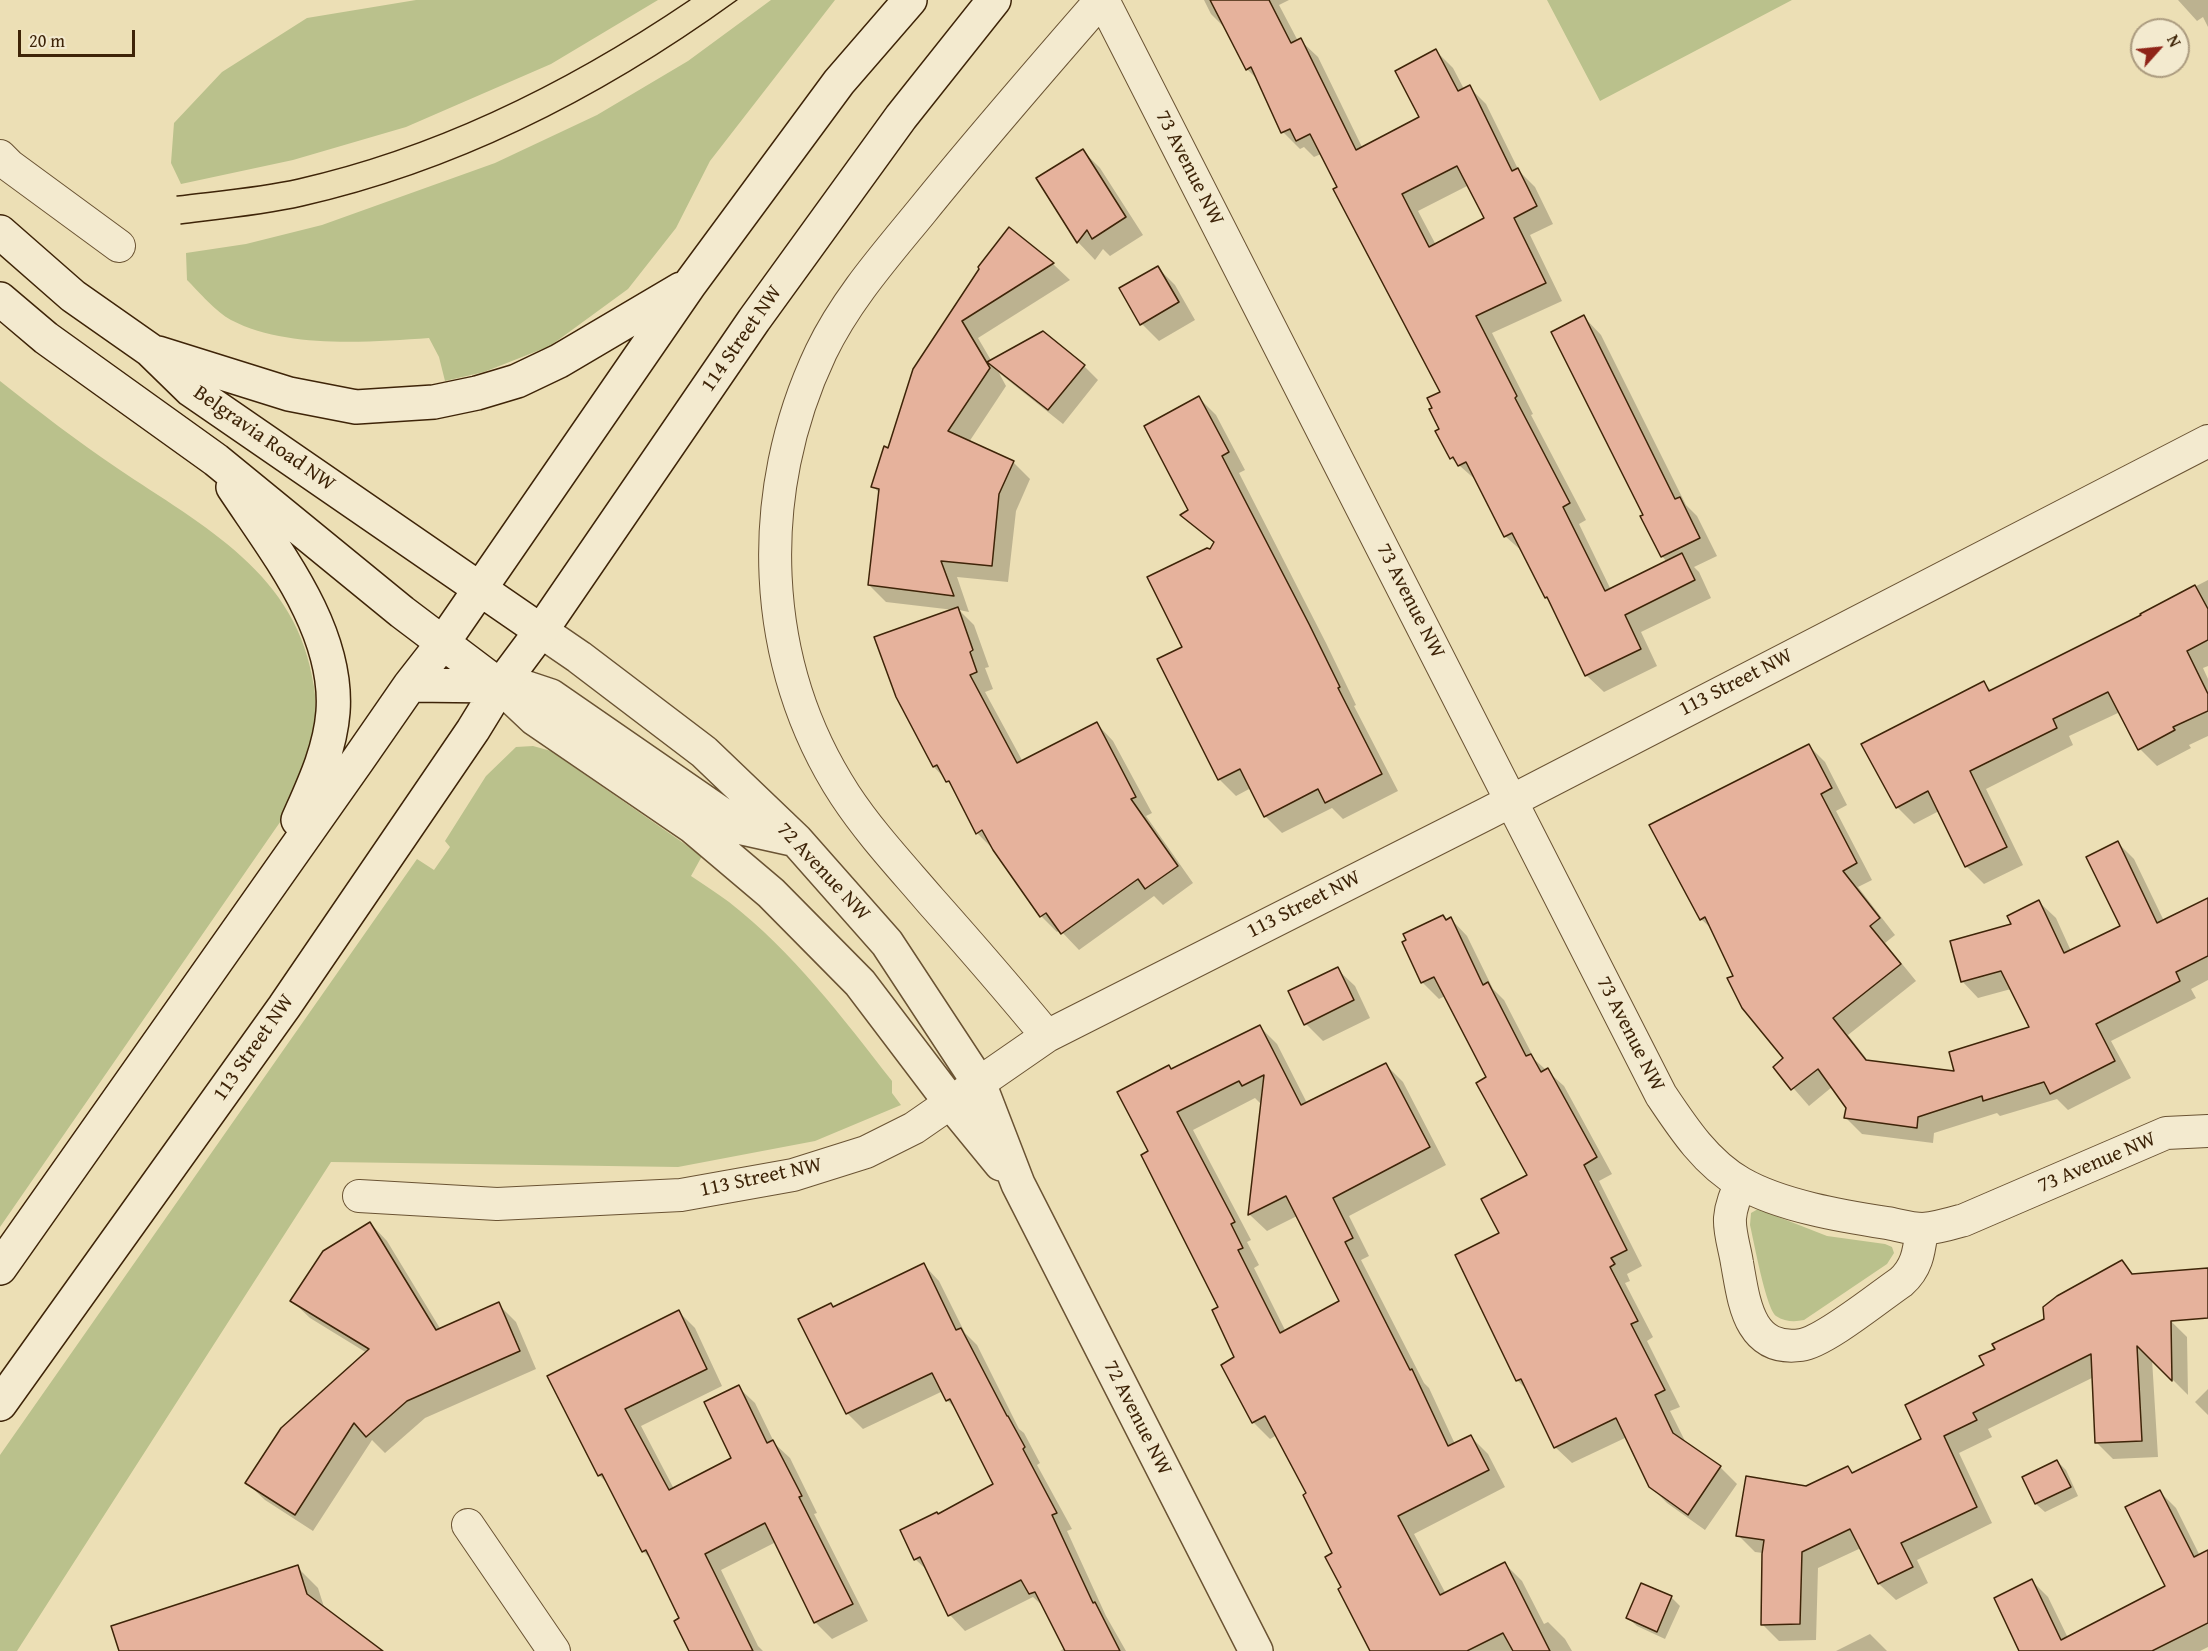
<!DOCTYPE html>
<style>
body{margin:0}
#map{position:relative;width:2208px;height:1651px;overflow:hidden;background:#ecdfb5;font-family:"Gentium Book Plus",serif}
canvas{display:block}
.north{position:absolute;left:2130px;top:18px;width:60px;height:60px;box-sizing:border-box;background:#f3eacf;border:2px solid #ab9b7f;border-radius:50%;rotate:63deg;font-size:16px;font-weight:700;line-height:24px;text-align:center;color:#3e2408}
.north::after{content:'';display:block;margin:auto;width:21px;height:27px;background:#8f2418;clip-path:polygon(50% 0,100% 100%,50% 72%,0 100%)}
.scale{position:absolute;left:18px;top:30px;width:117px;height:27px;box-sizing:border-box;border:3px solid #3e2408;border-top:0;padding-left:8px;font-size:18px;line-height:21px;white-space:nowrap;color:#3e2408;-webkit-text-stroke:4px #f3eacf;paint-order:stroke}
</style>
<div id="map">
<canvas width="2208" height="1651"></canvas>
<div class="north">N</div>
<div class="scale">20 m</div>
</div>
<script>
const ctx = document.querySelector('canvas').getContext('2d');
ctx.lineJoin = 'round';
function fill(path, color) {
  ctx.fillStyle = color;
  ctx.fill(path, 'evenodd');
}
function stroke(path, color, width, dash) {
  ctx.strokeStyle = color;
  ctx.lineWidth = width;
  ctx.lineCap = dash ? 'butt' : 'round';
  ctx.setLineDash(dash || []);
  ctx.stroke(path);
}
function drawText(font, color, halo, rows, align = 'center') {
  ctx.font = font + ' "Gentium Book Plus",serif';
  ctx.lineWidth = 4.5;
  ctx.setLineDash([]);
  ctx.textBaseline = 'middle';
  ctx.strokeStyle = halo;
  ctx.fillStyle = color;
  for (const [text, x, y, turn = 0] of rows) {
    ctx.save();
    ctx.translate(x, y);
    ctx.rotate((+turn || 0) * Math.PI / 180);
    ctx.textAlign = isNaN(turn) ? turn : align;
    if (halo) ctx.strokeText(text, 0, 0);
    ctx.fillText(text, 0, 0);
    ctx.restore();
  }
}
const green = new Path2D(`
 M 416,0 L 658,0 L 551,64 L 406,127 L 293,160 L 181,184 L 171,163 L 174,123 L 222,72 L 307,18 Z
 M 771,0 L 835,0 L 710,161 L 676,228 L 628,289 L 550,346 L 484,372 L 445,381 L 439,357 L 429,338 C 368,342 287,349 231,320 C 216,312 199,292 187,280 L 186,253 L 246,244 L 322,225 L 495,163 L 597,115 L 688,61 Z
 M 1547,0 L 1792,0 L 1600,101 Z
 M 0,381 C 38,411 77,441 117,468 C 204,527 298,573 314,687 C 320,725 306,763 296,799 L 0,1227 Z
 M 533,746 L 551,751 L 702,856 L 691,876 C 704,885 717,893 729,902 C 792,951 843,1018 892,1081 L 892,1093 L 901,1105 L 815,1141 L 678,1167 L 331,1162 L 17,1651 L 0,1651 L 0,1455 L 417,859 L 434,870 L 450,847 L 445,841 L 486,776 L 516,747 Z
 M 1758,1209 L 1827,1236 L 1885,1244 L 1892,1247 L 1894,1253 L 1887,1264 L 1804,1320 C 1795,1322 1785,1322 1776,1316 C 1766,1308 1754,1242 1750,1225 L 1751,1213 Z`);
const shadow = new Path2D(`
 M 1204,0 L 1289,0 L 1279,5 L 1298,41 L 1300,40 L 1318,57 L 1363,149 L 1421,118 L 1436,51 L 1453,68 L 1464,89 L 1469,87 L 1486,104 L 1519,171 L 1535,187 L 1553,224 L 1530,235 L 1562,301 L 1492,333 L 1533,414 L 1531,415 L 1586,520 L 1579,524 L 1611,590 L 1667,562 L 1662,556 L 1645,516 L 1584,317 L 1601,335 L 1686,505 L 1697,516 L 1717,556 L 1694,567 L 1699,572 L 1711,598 L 1641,632 L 1657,666 L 1604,692 L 1586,675 L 1552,603 L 1546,598 L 1524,553 L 1505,536 L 1478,482 L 1451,458 L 1434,408 L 1442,392 L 1321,154 L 1314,157 L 1304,147 L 1300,149 L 1283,132 L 1259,81 L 1247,69 L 1226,29 L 1211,14 ZM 1469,185 L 1486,218 L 1436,245 L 1418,211 Z
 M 2178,0 L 2208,0 L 2208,27 L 2203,17 L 2197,21 Z
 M 1083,151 L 1100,168 L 1143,235 L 1110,256 L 1103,249 L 1095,260 L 1078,242 L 1038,179 Z
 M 1009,229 L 1053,264 L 1070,280 L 978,338 L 992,362 L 1084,366 L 1098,380 L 1063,424 L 999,373 L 1006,386 L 969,442 L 1013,462 L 1030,479 L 1016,511 L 1008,582 L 957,577 L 969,612 L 959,610 L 974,625 L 989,667 L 985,668 L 993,689 L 985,692 L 1023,762 L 1097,724 L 1113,741 L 1152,813 L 1146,816 L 1193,883 L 1163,905 L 1154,896 L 1079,950 L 1060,930 L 1057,932 L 1041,916 L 993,849 L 977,833 L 953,787 L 934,767 L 897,697 L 954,610 L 886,602 L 869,585 L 880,494 L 873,486 L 889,450 Z
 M 1158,268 L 1175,285 L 1195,320 L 1159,341 L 1142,324 Z
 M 1199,398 L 1216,415 L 1245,470 L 1239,473 L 1326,643 L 1356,705 L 1354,706 L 1398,791 L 1343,819 L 1332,808 L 1282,833 L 1265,816 L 1251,788 L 1236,796 L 1219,779 L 1184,647 L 1210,551 L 1215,544 L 1182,515 L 1190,511 Z
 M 2208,580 L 2208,666 L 2203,668 L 2208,679 L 2208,736 L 2189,745 L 2191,748 L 2157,766 L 2140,749 L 2120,712 L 2069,736 L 2073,745 L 1986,789 L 2023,865 L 1984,884 L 1967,867 L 1939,811 L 1914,824 L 1897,807 L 1984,683 L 1992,691 Z
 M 1809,746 L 1825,762 L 1847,805 L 1836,811 L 1872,880 L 1858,887 L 1895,935 L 1885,943 L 1916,981 L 1848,1035 L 1869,1062 L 1956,1073 L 2031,1028 L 2011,989 L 1978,998 L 1962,981 L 2013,925 L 2039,902 L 2056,918 L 2071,951 L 2122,926 L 2118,843 L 2134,859 L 2164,921 L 2208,899 L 2208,980 L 2191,989 L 2196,998 L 2111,1041 L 2131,1078 L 2068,1110 L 2057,1099 L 2000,1116 L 1997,1113 L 1934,1133 L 1933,1143 L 1862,1134 L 1846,1118 L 1847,1108 L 1832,1087 L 1809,1106 L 1775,1067 L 1785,1059 L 1735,976 L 1713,930 L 1701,919 Z
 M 1443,917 L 1447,921 L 1451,919 L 1467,936 L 1493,989 L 1504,1000 L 1535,1060 L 1564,1086 L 1612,1174 L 1599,1181 L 1642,1266 L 1627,1274 L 1630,1281 L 1625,1283 L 1653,1337 L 1647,1341 L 1680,1407 L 1670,1411 L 1686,1443 L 1720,1467 L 1737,1484 L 1705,1530 L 1667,1503 L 1650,1486 L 1625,1438 L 1572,1463 L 1555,1447 L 1529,1392 L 1517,1380 L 1501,1234 L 1529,1176 L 1488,1078 L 1445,996 L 1439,999 L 1422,982 Z
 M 1337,969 L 1355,986 L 1370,1018 L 1323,1041 L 1306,1024 Z
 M 1260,1027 L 1277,1044 L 1307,1103 L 1386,1065 L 1403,1082 L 1446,1165 L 1349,1216 L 1369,1256 L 1361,1260 L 1424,1383 L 1429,1388 L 1455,1444 L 1470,1436 L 1488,1454 L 1505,1487 L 1414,1534 L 1446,1594 L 1505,1564 L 1522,1581 L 1544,1624 L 1548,1622 L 1565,1639 L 1572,1651 L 1370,1651 L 1343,1588 L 1334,1554 L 1308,1494 L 1277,1435 L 1270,1439 L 1253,1422 L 1236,1358 L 1220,1308 L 1150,1152 L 1169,1067 L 1172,1070 ZM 1255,1098 L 1260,1103 L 1263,1101 L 1250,1215 L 1267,1231 L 1297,1216 L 1341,1302 L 1286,1332 L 1254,1268 L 1259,1265 L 1247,1242 L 1251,1240 L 1193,1130 Z
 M 370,1223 L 387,1241 L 441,1330 L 498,1304 L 516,1322 L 536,1369 L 425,1418 L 385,1453 L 372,1440 L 313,1531 L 265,1500 L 247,1483 L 367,1353 L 310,1318 L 292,1301 Z
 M 924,1265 L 939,1281 L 965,1333 L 977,1345 L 1019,1429 L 1024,1433 L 1040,1463 L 1037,1465 L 1072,1529 L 1067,1531 L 1106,1616 L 1126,1651 L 1060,1651 L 1065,1648 L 1045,1608 L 1033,1597 L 965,1631 L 950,1615 L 930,1573 L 915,1559 L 939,1516 L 995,1485 L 956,1409 L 947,1400 L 943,1391 L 863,1429 L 848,1414 L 800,1320 L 831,1305 L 834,1308 Z
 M 2115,1266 L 2187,1337 L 2188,1395 L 2152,1359 L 2158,1457 L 2113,1459 L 2096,1442 L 2094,1377 L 1988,1429 L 1992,1437 L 1959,1453 L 1992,1523 L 1917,1560 L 1928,1583 L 1896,1600 L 1879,1584 L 1861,1548 L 1818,1568 L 1816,1640 L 1779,1641 L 1762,1624 L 1763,1553 L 1755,1552 L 1738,1535 L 1806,1487 L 1848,1468 L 1853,1473 L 1923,1439 L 1986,1366 Z
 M 679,1312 L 695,1328 L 722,1386 L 641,1426 L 674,1489 L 733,1459 L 738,1387 L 755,1403 L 775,1444 L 790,1458 L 817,1513 L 814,1514 L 868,1621 L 832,1639 L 815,1622 L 776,1542 L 721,1570 L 758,1646 L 763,1651 L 698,1651 L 653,1561 L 643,1551 L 610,1486 L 600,1476 L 549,1377 Z
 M 2208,1389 L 2208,1415 L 2195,1402 Z
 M 2057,1461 L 2066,1470 L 2078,1496 L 2045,1512 L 2036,1504 L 2024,1478 Z
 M 2160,1492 L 2176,1508 L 2200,1556 L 2208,1552 L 2208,1647 L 2200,1651 L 2026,1651 L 2032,1581 L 2048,1597 L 2068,1638 L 2167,1586 Z
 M 297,1567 L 318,1588 L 325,1610 L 380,1651 L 121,1651 Z
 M 1671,1597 L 1680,1606 L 1665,1639 L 1637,1626 L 1628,1618 Z
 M 1870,1634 L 1887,1651 L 1836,1651 Z`);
const building = new Path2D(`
 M 1210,0 L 1269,0 L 1291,43 L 1301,38 L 1356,150 L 1419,117 L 1395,71 L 1436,49 L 1458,91 L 1470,85 L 1512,171 L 1518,168 L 1537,206 L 1514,218 L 1546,283 L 1476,316 L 1517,396 L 1515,398 L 1570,503 L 1563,507 L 1605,591 L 1682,553 L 1695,580 L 1625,615 L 1641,649 L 1585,676 L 1547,597 L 1545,598 L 1512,533 L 1504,537 L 1466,462 L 1458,466 L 1453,457 L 1450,459 L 1435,431 L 1439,429 L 1429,409 L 1432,408 L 1427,398 L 1440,392 L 1333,189 L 1337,187 L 1310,134 L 1296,141 L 1290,129 L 1281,133 L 1251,67 L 1246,70 ZM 1457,166 L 1484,218 L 1429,247 L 1402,194 Z
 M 1083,149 L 1126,217 L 1092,239 L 1087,230 L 1077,243 L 1036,178 Z
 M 1009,227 L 1054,263 L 962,321 L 990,368 L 948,431 L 1014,461 L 999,494 L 992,566 L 941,561 L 954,596 L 868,585 L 879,489 L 871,487 L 884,446 L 888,448 L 913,369 L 979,269 L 978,267 Z
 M 1158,266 L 1179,302 L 1140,325 L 1119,288 Z
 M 1584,315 L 1675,499 L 1680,497 L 1700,538 L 1661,557 L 1640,516 L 1643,515 L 1551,332 Z
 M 1043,331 L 1085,365 L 1048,410 L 987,362 Z
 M 1199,396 L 1229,452 L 1222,456 L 1309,624 L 1340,687 L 1338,688 L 1382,774 L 1325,803 L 1318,789 L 1264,817 L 1240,769 L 1218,780 L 1157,659 L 1182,647 L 1147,577 L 1207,548 L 1210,549 L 1214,542 L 1180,515 L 1188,510 L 1144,426 Z
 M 2195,585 L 2208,609 L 2208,640 L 2187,651 L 2208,694 L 2208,711 L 2173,727 L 2175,730 L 2138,750 L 2108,692 L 2053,719 L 2057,728 L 1970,771 L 2007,847 L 1965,867 L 1928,791 L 1896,808 L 1861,744 L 1984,681 L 1989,691 L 2141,615 L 2140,614 Z
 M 958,607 L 973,650 L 970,652 L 977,672 L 970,675 L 1017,763 L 1097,722 L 1136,797 L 1131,799 L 1178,866 L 1145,889 L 1138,879 L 1061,934 L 1046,913 L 1040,917 L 993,850 L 982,830 L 976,834 L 949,781 L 946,782 L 937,765 L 933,767 L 896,697 L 874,637 Z
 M 1809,744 L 1832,788 L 1821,794 L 1857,863 L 1843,871 L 1880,918 L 1870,926 L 1901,964 L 1833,1018 L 1866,1060 L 1954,1071 L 1949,1052 L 2029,1027 L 2001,971 L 1961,982 L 1950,941 L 2011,924 L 2007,916 L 2039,900 L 2064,953 L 2120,926 L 2086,857 L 2118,841 L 2157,923 L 2208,898 L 2208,956 L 2176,972 L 2180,981 L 2096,1024 L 2115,1061 L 2050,1094 L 2044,1082 L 1983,1101 L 1982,1096 L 1918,1117 L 1917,1128 L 1844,1118 L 1846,1108 L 1818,1069 L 1791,1090 L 1773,1067 L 1783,1058 L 1742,1008 L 1727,978 L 1733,976 L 1705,917 L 1700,920 L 1649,825 Z
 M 1443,915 L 1446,920 L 1451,917 L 1483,985 L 1488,982 L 1526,1056 L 1531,1054 L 1541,1072 L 1548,1068 L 1597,1157 L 1584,1165 L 1627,1250 L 1611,1258 L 1615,1264 L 1610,1267 L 1638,1321 L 1631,1324 L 1665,1390 L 1655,1395 L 1673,1433 L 1721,1466 L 1688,1515 L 1649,1487 L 1616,1418 L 1554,1448 L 1521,1379 L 1516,1381 L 1455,1255 L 1499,1233 L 1481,1199 L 1527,1175 L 1476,1083 L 1486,1077 L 1434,977 L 1421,983 L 1402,942 L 1406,940 L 1403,934 Z
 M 1338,967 L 1354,1000 L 1304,1025 L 1288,991 Z
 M 1260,1025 L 1301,1105 L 1386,1063 L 1430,1147 L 1333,1198 L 1353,1238 L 1345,1242 L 1410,1370 L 1412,1369 L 1448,1446 L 1471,1435 L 1489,1470 L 1398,1516 L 1440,1595 L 1505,1562 L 1550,1651 L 1513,1651 L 1503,1633 L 1467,1651 L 1370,1651 L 1338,1589 L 1341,1587 L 1325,1557 L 1332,1553 L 1303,1495 L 1306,1493 L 1265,1416 L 1252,1423 L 1221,1365 L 1234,1357 L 1212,1310 L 1218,1307 L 1141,1155 L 1148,1151 L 1117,1092 L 1169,1065 L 1171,1069 ZM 1264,1075 L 1248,1215 L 1286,1196 L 1339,1301 L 1280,1333 L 1238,1250 L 1243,1248 L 1231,1224 L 1235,1222 L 1177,1112 L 1239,1081 L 1242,1086 Z
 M 370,1222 L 436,1330 L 499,1302 L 520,1351 L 407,1401 L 366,1437 L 354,1423 L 295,1515 L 245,1483 L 281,1428 L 369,1349 L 290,1301 L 323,1251 Z
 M 2122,1260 L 2132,1274 L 2208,1268 L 2208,1318 L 2171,1321 L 2172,1381 L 2137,1346 L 2142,1441 L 2095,1443 L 2091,1354 L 1973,1413 L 1977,1420 L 1944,1436 L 1977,1507 L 1901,1543 L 1913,1567 L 1878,1584 L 1850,1529 L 1802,1552 L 1800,1624 L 1761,1625 L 1762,1554 L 1764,1540 L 1736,1536 L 1746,1476 L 1806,1486 L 1848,1466 L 1852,1473 L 1921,1439 L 1905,1405 L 1984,1365 L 1979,1356 L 1995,1349 L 1992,1344 L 2044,1319 L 2043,1307 L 2057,1296 Z
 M 924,1263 L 956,1330 L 961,1328 L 1007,1416 L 1008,1416 L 1025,1447 L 1023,1449 L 1057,1513 L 1052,1515 L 1093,1603 L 1095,1602 L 1120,1651 L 1065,1651 L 1035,1592 L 1029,1594 L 1021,1580 L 948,1616 L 920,1557 L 914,1560 L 900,1530 L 937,1512 L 938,1514 L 993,1484 L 950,1399 L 946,1401 L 932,1373 L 846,1414 L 798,1319 L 831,1303 L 833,1307 Z
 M 679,1310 L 707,1369 L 625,1409 L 669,1490 L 731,1458 L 704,1402 L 739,1385 L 767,1443 L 773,1440 L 802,1496 L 799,1497 L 853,1604 L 814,1623 L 765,1523 L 705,1554 L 753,1651 L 689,1651 L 674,1621 L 679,1618 L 646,1550 L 642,1552 L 602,1474 L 598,1476 L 547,1376 Z
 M 2057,1460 L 2071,1487 L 2035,1504 L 2022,1477 Z
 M 2160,1490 L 2194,1557 L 2208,1550 L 2208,1623 L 2152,1651 L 2019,1651 L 1994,1598 L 2032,1579 L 2061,1640 L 2165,1586 L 2125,1507 Z
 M 298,1565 L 307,1594 L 383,1651 L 119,1651 L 111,1626 Z
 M 1641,1583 L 1672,1596 L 1657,1632 L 1626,1618 Z`);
const minor = new Path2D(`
 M 1103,0 L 1661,1095 C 1683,1128 1706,1163 1741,1183 C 1781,1206 1842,1216 1887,1223 C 1898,1225 1912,1229 1923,1229 C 1937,1228 1950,1224 1964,1220 L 2166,1133 L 2208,1131
 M 0,156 L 10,166 L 119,246
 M 1047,1036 C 1009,990 970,945 930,900 C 901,866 870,833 845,795 C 759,663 754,493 821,352 C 846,300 885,256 921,212 C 979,140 1040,70 1101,0
 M 1741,1183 C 1736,1194 1731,1205 1730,1218 C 1729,1232 1735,1249 1737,1263 C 1744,1301 1748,1352 1801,1345 C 1824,1342 1879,1297 1901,1282 C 1918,1267 1919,1250 1922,1229
 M 359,1196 L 497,1204 L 681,1195 L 793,1175 L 866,1152 L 914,1128 L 1047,1036 L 1488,813 L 2208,441
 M 468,1525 L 554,1651`);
const tertiary = new Path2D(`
 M 541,631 L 579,657 L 704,752 L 796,840 L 887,943 L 979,1083 L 1018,1184 L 1256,1651
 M 500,686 L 535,719 L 693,827 L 771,893 L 860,983 L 951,1103 L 1001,1164
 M 500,686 L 527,688 L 551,696 L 742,828 L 796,840`);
const secondary = new Path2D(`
 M 0,232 L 73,296 L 150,350 L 191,390 L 541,631
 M 0,299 L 46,338 L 216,460 L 402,612 L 500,686
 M 158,353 L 289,394 L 356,407 L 434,402 L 477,393 L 517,381 L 559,361 L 681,289
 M 233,487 C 276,552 339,630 333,712 C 330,751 313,786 298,820
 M 410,685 L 500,686
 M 0,1268 L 358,760 L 410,685 L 442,644 L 690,284 L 839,82 L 910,0
 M 0,1404 L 284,1007 L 473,730 L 500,686 L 541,631 L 754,320 L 901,117 L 994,0`);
const tram = new Path2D(`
 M 177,196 C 217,191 258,188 298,179 C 439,147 572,80 690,0
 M 181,224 C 222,219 263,215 303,206 C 462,170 606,95 737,0`);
const streetNames = [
 ["73 Avenue NW",1189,168,63],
 ["114 Street NW",742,339,-55],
 ["Belgravia Road NW",264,439,35],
 ["73 Avenue NW",1410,601,63],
 ["113 Street NW",1736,683,-27],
 ["72 Avenue NW",823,872,47],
 ["113 Street NW",1304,905,-27],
 ["73 Avenue NW",1630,1034,63],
 ["113 Street NW",254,1048,-55],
 ["73 Avenue NW",2097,1163,-23],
 ["113 Street NW",761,1178,-12],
 ["72 Avenue NW",1137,1418,63]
];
fill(green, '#bac18c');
fill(shadow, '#0003');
fill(building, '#e6b29c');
stroke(building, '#3e2408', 1.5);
stroke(minor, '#6a5333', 34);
stroke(tertiary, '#6a5333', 36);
stroke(secondary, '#3e2408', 36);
stroke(minor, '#f3eacf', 32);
stroke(tertiary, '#f3eacf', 33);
stroke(secondary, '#f3eacf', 33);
stroke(tram, '#3e2408', 1.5);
drawText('21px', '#3e2408', '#f3eacf', streetNames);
</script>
